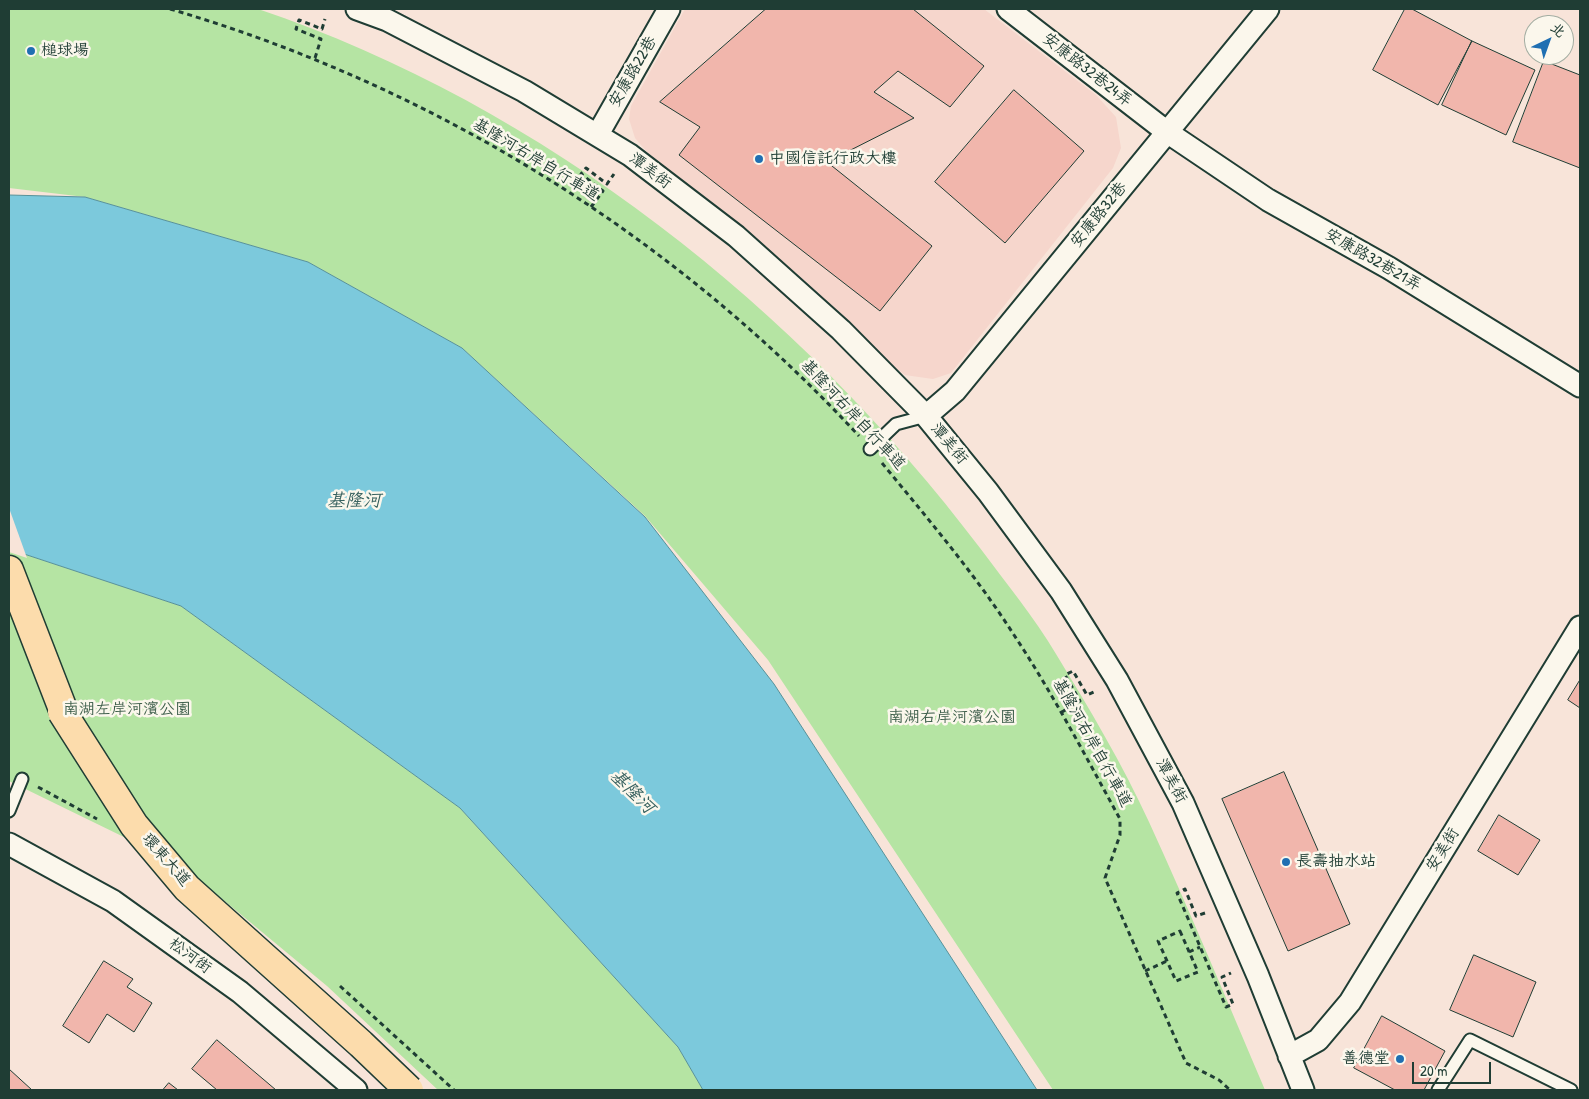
<!DOCTYPE html>
<meta charset="utf-8">
<style>
body{margin:0}
#map{position:relative;width:1589px;height:1099px;overflow:hidden;background:#f8e4d9;font-family:"Patrick Hand","LXGW WenKai TC",sans-serif}
canvas{display:block}
.frame{position:absolute;inset:0;border:10px solid #1f3d34;pointer-events:none}
.north{position:absolute;left:1524px;top:15px;width:50px;height:50px;box-sizing:border-box;background:#fbf7ec;border:1px solid #a3ada2;border-radius:50%;rotate:42deg;font-size:14px;font-weight:700;line-height:20px;text-align:center;color:#1f3d34}
.north::after{content:'';display:block;margin:auto;width:18px;height:22px;background:#1f6fb2;clip-path:polygon(50% 0,100% 100%,50% 72%,0 100%)}
.scale{position:absolute;left:1412px;top:1062px;width:79px;height:22px;box-sizing:border-box;border:2px solid #1f3d34;border-top:0;padding-left:6px;font-size:15px;line-height:18px;white-space:nowrap;color:#1f3d34;-webkit-text-stroke:4px #fbf7ec;paint-order:stroke}
</style>
<div id="map">
<canvas width="1589" height="1099"></canvas>
<div class="frame"></div>
<div class="north">北</div>
<div class="scale">20 m</div>
</div>
<script>
const ctx = document.querySelector('canvas').getContext('2d');
ctx.lineJoin = 'round';
function fill(path, color) {
  ctx.fillStyle = color;
  ctx.fill(path, 'evenodd');
}
function stroke(path, color, width, dash) {
  ctx.strokeStyle = color;
  ctx.lineWidth = width;
  ctx.lineCap = dash ? 'butt' : 'round';
  ctx.setLineDash(dash || []);
  ctx.stroke(path);
}
function drawText(font, color, halo, rows, align = 'center') {
  ctx.font = font + ' "Patrick Hand","LXGW WenKai TC",sans-serif';
  ctx.lineWidth = 5;
  ctx.setLineDash([]);
  ctx.textBaseline = 'middle';
  ctx.strokeStyle = halo;
  ctx.fillStyle = color;
  for (const [text, x, y, turn = 0] of rows) {
    ctx.save();
    ctx.translate(x, y);
    ctx.rotate((+turn || 0) * Math.PI / 180);
    ctx.textAlign = isNaN(turn) ? turn : align;
    if (halo) ctx.strokeText(text, 0, 0);
    ctx.fillText(text, 0, 0);
    ctx.restore();
  }
}
const built = new Path2D(`
 M 685,9 L 984,9 L 1096,95 L 1116,117 L 1121,148 L 1113,168 L 951,373 L 933,379 L 905,375 L 889,363 L 770,252 L 647,152 L 635,138 L 629,119 L 631,106 Z`);
const green = new Path2D(`
 M 9,9 L 258,9 C 543,105 800,309 980,548 C 1006,583 1034,617 1056,654 C 1089,708 1123,765 1149,822 C 1190,911 1227,1001 1265,1090 L 1053,1090 L 768,660 L 645,516 L 462,348 L 308,262 L 85,197 L 9,188 Z
 M 9,549 L 181,606 L 460,808 L 678,1047 L 703,1090 L 438,1090 L 327,986 L 215,893 L 130,840 L 9,781 Z`);
const water = new Path2D(`
 M 9,195 L 85,197 L 308,262 L 462,348 L 645,517 L 774,684 L 1037,1090 L 703,1090 L 678,1047 L 460,808 L 181,606 L 9,549 Z`);
const pier = new Path2D(`
 M 9,508 L 27,558 L 9,552 Z`);
const building = new Path2D(`
 M 766,9 L 913,9 L 984,66 L 950,107 L 898,71 L 874,92 L 914,118 L 827,162 L 932,246 L 880,311 L 679,155 L 700,127 L 660,102 Z
 M 1405,9 L 1412,9 L 1472,41 L 1438,105 L 1373,70 Z
 M 1472,41 L 1535,70 L 1506,135 L 1442,105 Z
 M 1544,61 L 1580,75 L 1580,168 L 1513,142 Z
 M 1014,90 L 1084,151 L 1005,243 L 935,182 Z
 M 1580,680 L 1580,708 L 1568,700 Z
 M 1284,772 L 1350,924 L 1288,951 L 1222,799 Z
 M 1499,815 L 1540,840 L 1518,875 L 1478,851 Z
 M 1474,955 L 1536,982 L 1513,1037 L 1450,1010 Z
 M 104,961 L 133,979 L 127,987 L 152,1003 L 134,1032 L 107,1014 L 89,1043 L 63,1026 Z
 M 1382,1016 L 1445,1051 L 1424,1090 L 1395,1090 L 1354,1068 Z
 M 217,1040 L 276,1090 L 217,1090 L 192,1069 Z
 M 9,1069 L 32,1090 L 9,1090 Z
 M 169,1083 L 178,1090 L 163,1090 Z`);
const path = new Path2D(`
 M 170,9 C 433,86 673,235 859,436
 M 315,58 L 321,39 L 296,29 L 299,20 L 322,29 L 325,19
 M 591,207 L 603,191 L 581,174 L 586,168 L 607,184 L 614,174
 M 882,463 C 928,519 975,574 1014,635 C 1053,694 1086,757 1120,819 L 1120,835 L 1105,878 L 1186,1063 L 1219,1080 L 1230,1090
 M 1062,712 L 1080,701 L 1065,675 L 1073,671 L 1087,695 L 1096,691
 M 38,787 L 97,819
 M 1205,913 L 1196,916 L 1185,889 L 1177,893 L 1226,1007 L 1233,1004 L 1222,977 L 1231,973
 M 1180,931 L 1198,972 L 1176,981 L 1158,941 Z
 M 1189,952 L 1200,947
 M 1145,971 L 1167,961
 M 340,986 L 454,1090`);
const lane = new Path2D(`
 M 870,449 L 896,424 L 926,416
 M 9,811 L 22,779
 M 1438,1090 L 1470,1040 L 1571,1090`);
const street = new Path2D(`
 M 357,9 L 387,20 L 524,91 L 630,155 L 736,236 L 841,330 L 926,416 L 988,492 L 1061,591 L 1117,680 L 1183,803 L 1258,976 L 1303,1090
 M 1008,9 L 1167,132 L 1268,200 L 1389,268 L 1580,386
 M 598,134 L 669,9
 M 926,416 L 955,391 L 1268,9
 M 9,844 L 113,901 L 240,992 L 356,1090
 M 1289,1056 L 1318,1040 L 1350,1002 L 1580,627`);
const highway = new Path2D(`
 M 9,570 L 64,712`);
const highwayBridge = new Path2D(`
 M 62,712 L 134,825 L 187,888 L 361,1044 L 409,1090`);
const markers = [
 [31,51,5,"#1f6fb2"],
 [759,159,5,"#1f6fb2"],
 [1286,862,5,"#1f6fb2"],
 [1400,1059,5,"#1f6fb2"]
];
const poiNames = [
 ["槌球場",41,51],
 ["中國信託行政大樓",769,159],
 ["長壽抽水站",1296,862],
 ["善德堂",1390,1059,"right"]
];
const streetNames = [
 ["安康路32巷24弄",1087,70,38],
 ["安康路22巷",633,72,-60],
 ["基隆河右岸自行車道",536,160,31],
 ["潭美街",650,171,37],
 ["安康路32巷",1099,215,-51],
 ["安康路32巷21弄",1373,260,30],
 ["基隆河右岸自行車道",853,415,47],
 ["潭美街",949,444,50],
 ["基隆河右岸自行車道",1092,743,61],
 ["潭美街",1171,781,62],
 ["安美街",1443,850,-58],
 ["環東大道",166,860,49],
 ["松河街",190,956,36]
];
const parkNames = [
 ["南湖左岸河濱公園",127,710],
 ["南湖右岸河濱公園",952,718]
];
const waterNames = [
 ["基隆河",354,501],
 ["基隆河",632,792,45]
];
fill(built, '#f6d6cc');
fill(green, '#b5e4a3');
fill(water, '#7cc9dc');
stroke(water, '#579199', 1);
fill(pier, '#f8e4d9');
fill(building, '#f1b6ac');
stroke(building, '#1f3d34', 1);
stroke(lane, '#1f3d34', 15);
stroke(street, '#1f3d34', 25);
stroke(highway, '#1f3d34', 31);
stroke(path, '#1f3d34', 3, [5, 4]);
stroke(lane, '#fbf7ec', 11);
stroke(street, '#fbf7ec', 21);
stroke(highway, '#fcdcac', 28);
stroke(highwayBridge, '#1f3d34', 31, []);
stroke(highwayBridge, '#fcdcac', 28);
for (const [x, y, r, color] of markers) {
  const dot = new Path2D();
  dot.arc(x, y, r, 0, 2 * Math.PI);
  ctx.fillStyle = color;
  ctx.fill(dot);
  stroke(dot, '#fbf7ec', 2);
}
drawText('16px', '#1f3d34', '#fbf7ec', poiNames, 'left');
drawText('16px', '#1f3d34', '#fbf7ec', streetNames);
drawText('16px', '#3d5e4a', '#fbf7ec', parkNames);
drawText('italic 18px', '#36605e', '#fbf7ec', waterNames);
</script>
